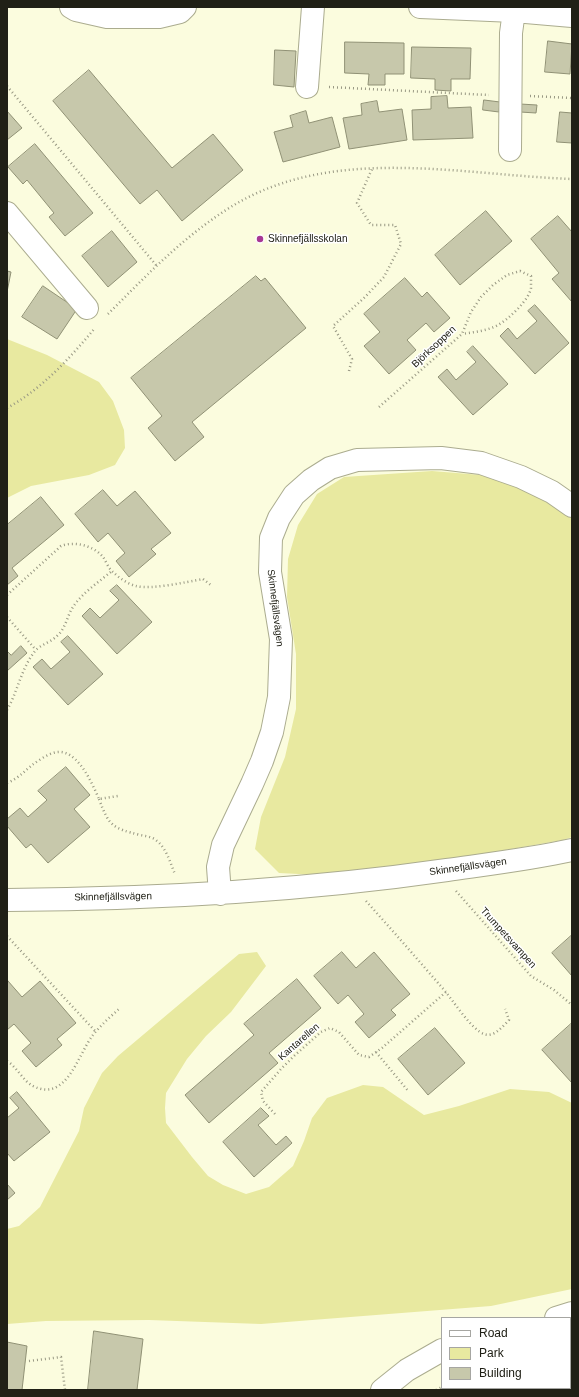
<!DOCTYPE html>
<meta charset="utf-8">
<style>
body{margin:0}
#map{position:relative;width:579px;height:1397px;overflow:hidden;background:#fbfcde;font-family:Helvetica,sans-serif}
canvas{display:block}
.frame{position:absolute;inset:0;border:8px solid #202016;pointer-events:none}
.legend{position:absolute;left:441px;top:1317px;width:130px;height:72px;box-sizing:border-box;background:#fff;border:1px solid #a6a6a2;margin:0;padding:5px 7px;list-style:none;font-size:12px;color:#202016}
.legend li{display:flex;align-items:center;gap:8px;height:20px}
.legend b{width:20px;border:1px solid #a6a6a2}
</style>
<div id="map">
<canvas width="579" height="1397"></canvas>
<div class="frame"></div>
<ul class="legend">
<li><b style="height:5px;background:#fff"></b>Road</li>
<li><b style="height:11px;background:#e8e9a0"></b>Park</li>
<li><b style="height:11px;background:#c7c8ab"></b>Building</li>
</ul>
</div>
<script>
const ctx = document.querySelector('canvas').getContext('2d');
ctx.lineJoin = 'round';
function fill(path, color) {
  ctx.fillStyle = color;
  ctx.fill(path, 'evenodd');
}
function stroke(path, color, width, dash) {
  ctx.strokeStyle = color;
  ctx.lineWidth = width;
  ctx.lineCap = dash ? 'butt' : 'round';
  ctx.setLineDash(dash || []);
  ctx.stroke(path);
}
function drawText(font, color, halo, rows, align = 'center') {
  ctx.font = font + ' Helvetica,sans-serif';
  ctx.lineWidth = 3;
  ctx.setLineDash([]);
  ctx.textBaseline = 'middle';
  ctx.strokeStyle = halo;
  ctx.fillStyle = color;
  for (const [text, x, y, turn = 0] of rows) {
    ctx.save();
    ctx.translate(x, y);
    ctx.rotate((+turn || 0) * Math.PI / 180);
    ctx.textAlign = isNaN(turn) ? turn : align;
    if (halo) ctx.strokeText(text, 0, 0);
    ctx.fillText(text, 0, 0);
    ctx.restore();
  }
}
const green = new Path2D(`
 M 7,339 L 47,355 L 99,382 L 113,401 L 124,430 L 125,448 L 115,465 L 89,475 L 31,486 L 7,498 Z
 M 432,471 L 481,475 L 524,489 L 572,513 L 572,837 L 563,840 L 448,860 L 318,875 L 279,873 L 255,849 L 261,817 L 285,757 L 296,709 L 296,654 L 287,597 L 288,559 L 298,525 L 317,494 L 344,477 Z
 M 257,952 L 266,966 L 231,1012 L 206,1036 L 187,1059 L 166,1093 L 165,1108 L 166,1123 L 192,1157 L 208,1176 L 223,1185 L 246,1194 L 269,1187 L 293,1166 L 304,1141 L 312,1118 L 327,1098 L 363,1085 L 383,1087 L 424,1115 L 459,1106 L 510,1089 L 549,1092 L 572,1103 L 572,1289 L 491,1306 L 261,1324 L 149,1320 L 46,1321 L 7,1324 L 7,1229 L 19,1226 L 40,1207 L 79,1131 L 84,1108 L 102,1073 L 118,1056 L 239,954 Z`);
const building = new Path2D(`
 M 548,41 L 572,44 L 570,74 L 545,72 Z
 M 345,42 L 404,43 L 404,74 L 385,74 L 385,85 L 368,85 L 369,74 L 345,73 Z
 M 412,47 L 471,48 L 470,79 L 451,79 L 451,91 L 435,90 L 435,79 L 411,78 Z
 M 275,50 L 296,51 L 294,87 L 274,85 Z
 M 89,70 L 172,168 L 213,134 L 243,170 L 182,221 L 157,190 L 140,204 L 53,101 Z
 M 447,96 L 448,108 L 471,107 L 473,138 L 413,140 L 412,110 L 431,109 L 431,97 Z
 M 484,100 L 500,102 L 499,112 L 483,110 Z
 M 377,101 L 379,112 L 402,109 L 407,140 L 349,149 L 343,118 L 362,115 L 361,104 Z
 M 520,104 L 537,105 L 536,113 L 520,112 Z
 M 7,111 L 22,128 L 7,140 Z
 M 306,111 L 309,123 L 332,117 L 340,147 L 283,162 L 274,132 L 293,127 L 290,116 Z
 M 560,112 L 572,113 L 572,143 L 557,142 Z
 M 35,144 L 93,213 L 65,236 L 49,217 L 54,213 L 27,180 L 23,184 L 8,167 Z
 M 486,211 L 512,241 L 460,285 L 435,255 Z
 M 558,216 L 572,232 L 572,302 L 552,279 L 559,273 L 531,239 Z
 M 112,231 L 137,262 L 108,287 L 82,256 Z
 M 7,271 L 11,272 L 7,292 Z
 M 256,276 L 261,281 L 265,278 L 306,328 L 192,422 L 204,437 L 175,461 L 148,428 L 162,416 L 131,378 Z
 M 405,278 L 422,297 L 427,292 L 450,318 L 434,332 L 426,323 L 407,340 L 416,350 L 389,374 L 364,346 L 380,332 L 364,314 Z
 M 43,286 L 77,309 L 57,339 L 22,317 Z
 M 535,305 L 569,343 L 535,374 L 500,336 L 508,328 L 517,339 L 537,321 L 528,311 Z
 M 473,346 L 508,384 L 473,415 L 438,377 L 447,369 L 456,380 L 476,362 L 467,352 Z
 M 103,490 L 117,506 L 135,491 L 171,533 L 151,549 L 156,554 L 129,577 L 116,561 L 125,553 L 108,533 L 98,542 L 75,514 Z
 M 41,497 L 64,525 L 12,568 L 18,576 L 7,585 L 7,525 Z
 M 117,585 L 152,622 L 117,654 L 82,616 L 90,608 L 100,618 L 119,600 L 110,591 Z
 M 68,636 L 103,674 L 68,705 L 33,667 L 42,659 L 51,669 L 70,652 L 61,642 Z
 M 21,646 L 27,653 L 7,671 L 7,651 L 11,655 Z
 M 66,767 L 90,795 L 74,809 L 90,827 L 48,863 L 31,844 L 26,848 L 7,826 L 7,819 L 20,808 L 28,817 L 47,800 L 38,791 Z
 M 572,935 L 572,976 L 552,953 Z
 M 342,952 L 356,968 L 374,952 L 410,994 L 391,1010 L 396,1015 L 369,1038 L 355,1022 L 364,1014 L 348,995 L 338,1004 L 314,976 Z
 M 297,979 L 321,1008 L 269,1053 L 278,1063 L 209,1123 L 185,1095 L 254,1035 L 244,1024 Z
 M 8,981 L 22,997 L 40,981 L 76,1023 L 57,1039 L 62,1045 L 36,1067 L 22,1051 L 31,1043 L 14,1024 L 7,1030 L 7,982 Z
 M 571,1024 L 572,1025 L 572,1083 L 542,1050 Z
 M 435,1028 L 465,1063 L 428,1095 L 398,1059 Z
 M 17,1092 L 50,1132 L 14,1161 L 7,1153 L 7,1118 L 19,1108 L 10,1098 Z
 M 261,1108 L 269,1116 L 258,1125 L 276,1145 L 286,1136 L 292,1143 L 254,1177 L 223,1142 Z
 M 7,1184 L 15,1193 L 7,1200 Z
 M 94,1331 L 143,1339 L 137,1390 L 88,1390 Z
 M 7,1342 L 27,1346 L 22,1390 L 7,1390 Z`);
const path = new Path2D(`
 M 7,86 L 156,265
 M 329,87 L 489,95
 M 530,96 L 572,98
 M 108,314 C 145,277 181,239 226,210 C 329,143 458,175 572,179
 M 349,371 L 352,359 L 333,326 L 364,298 L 384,277 L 401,244 L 395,225 L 371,225 L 357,203 L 372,169
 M 379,407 L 462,334 L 471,312 L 481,297 L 493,285 L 507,275 L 520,271 L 531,276 C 531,280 531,284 531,288 C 529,300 509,319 498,325 C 487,331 474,332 462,334
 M 7,408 C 42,389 70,358 95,328
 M 7,595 L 61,546 C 74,541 93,545 103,557 C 106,561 108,568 113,572 C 119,578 128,584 136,586 C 151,590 186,582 203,579 L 212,586
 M 7,617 L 36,650
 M 7,710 C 18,691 21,669 35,651 C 40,645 51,642 57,636 C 66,628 67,616 73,607 C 81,594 100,581 112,571
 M 7,783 C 17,779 24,772 32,765 C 38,761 46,755 53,753 C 76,745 92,783 99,799 L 118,796
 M 99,799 C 109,826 112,828 140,835 C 146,836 153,837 157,841 C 167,849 170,863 175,874
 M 456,891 L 531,976 L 554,990 L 572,1005
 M 366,901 C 393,931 419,961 445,991 C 454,1002 472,1030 484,1034 C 494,1038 503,1026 509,1020 L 505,1009
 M 7,936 L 96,1032
 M 376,1052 L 409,1092
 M 7,1061 C 17,1067 23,1081 33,1086 C 67,1103 78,1054 93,1035 C 101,1025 110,1017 119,1009
 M 275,1114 L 263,1101 L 261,1092 L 281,1069 L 294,1056 L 321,1032 L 330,1028 L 339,1032 L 359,1055 L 369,1057 L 382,1048 L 446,992
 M 29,1361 L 61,1357 L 65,1390
 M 570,1362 L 572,1361
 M 436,1390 L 442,1387`);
const minor = new Path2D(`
 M 71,7 L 76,10 L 107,17 L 159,17 L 180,12 L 185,7
 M 420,7 L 514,11 L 572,16
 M 307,87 L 313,7
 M 510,150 L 511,33 L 514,11
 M 7,213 L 87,308
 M 220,894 L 218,867 L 223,845 L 252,784 L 262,761 L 272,732 L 279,697 L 281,639 L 270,572 L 271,538 L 279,518 L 294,495 L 311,480 L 330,468 L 357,460 L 441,458 L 481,463 L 521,477 L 552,492 L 572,506
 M 7,900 C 154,899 301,891 447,870 C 489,864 531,859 572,850
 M 556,1318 L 572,1313
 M 382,1390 L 407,1370 L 442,1350`);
const markers = [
 [260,239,4,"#a73794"]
];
const poiNames = [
 ["Skinnefjällsskolan",268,239]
];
const streetNames = [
 ["Björksoppen",434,347,-43],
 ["Skinnefjällsvägen",275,608,83],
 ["Skinnefjällsvägen",468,867,-8],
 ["Skinnefjällsvägen",113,897,-1],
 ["Trumpetsvampen",508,938,48],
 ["Kantarellen",299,1042,-41]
];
fill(green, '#e8e9a0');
fill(building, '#c7c8ab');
stroke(building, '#909175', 1);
stroke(minor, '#abac8f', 24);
stroke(path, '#989883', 2.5, [1, 3]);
stroke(minor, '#fff', 22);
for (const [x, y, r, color] of markers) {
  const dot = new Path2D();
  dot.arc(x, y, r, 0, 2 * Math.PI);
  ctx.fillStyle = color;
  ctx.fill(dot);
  stroke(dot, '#fff', 1.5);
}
drawText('10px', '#202016', '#fff', poiNames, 'left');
drawText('10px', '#202016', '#fff', streetNames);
</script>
